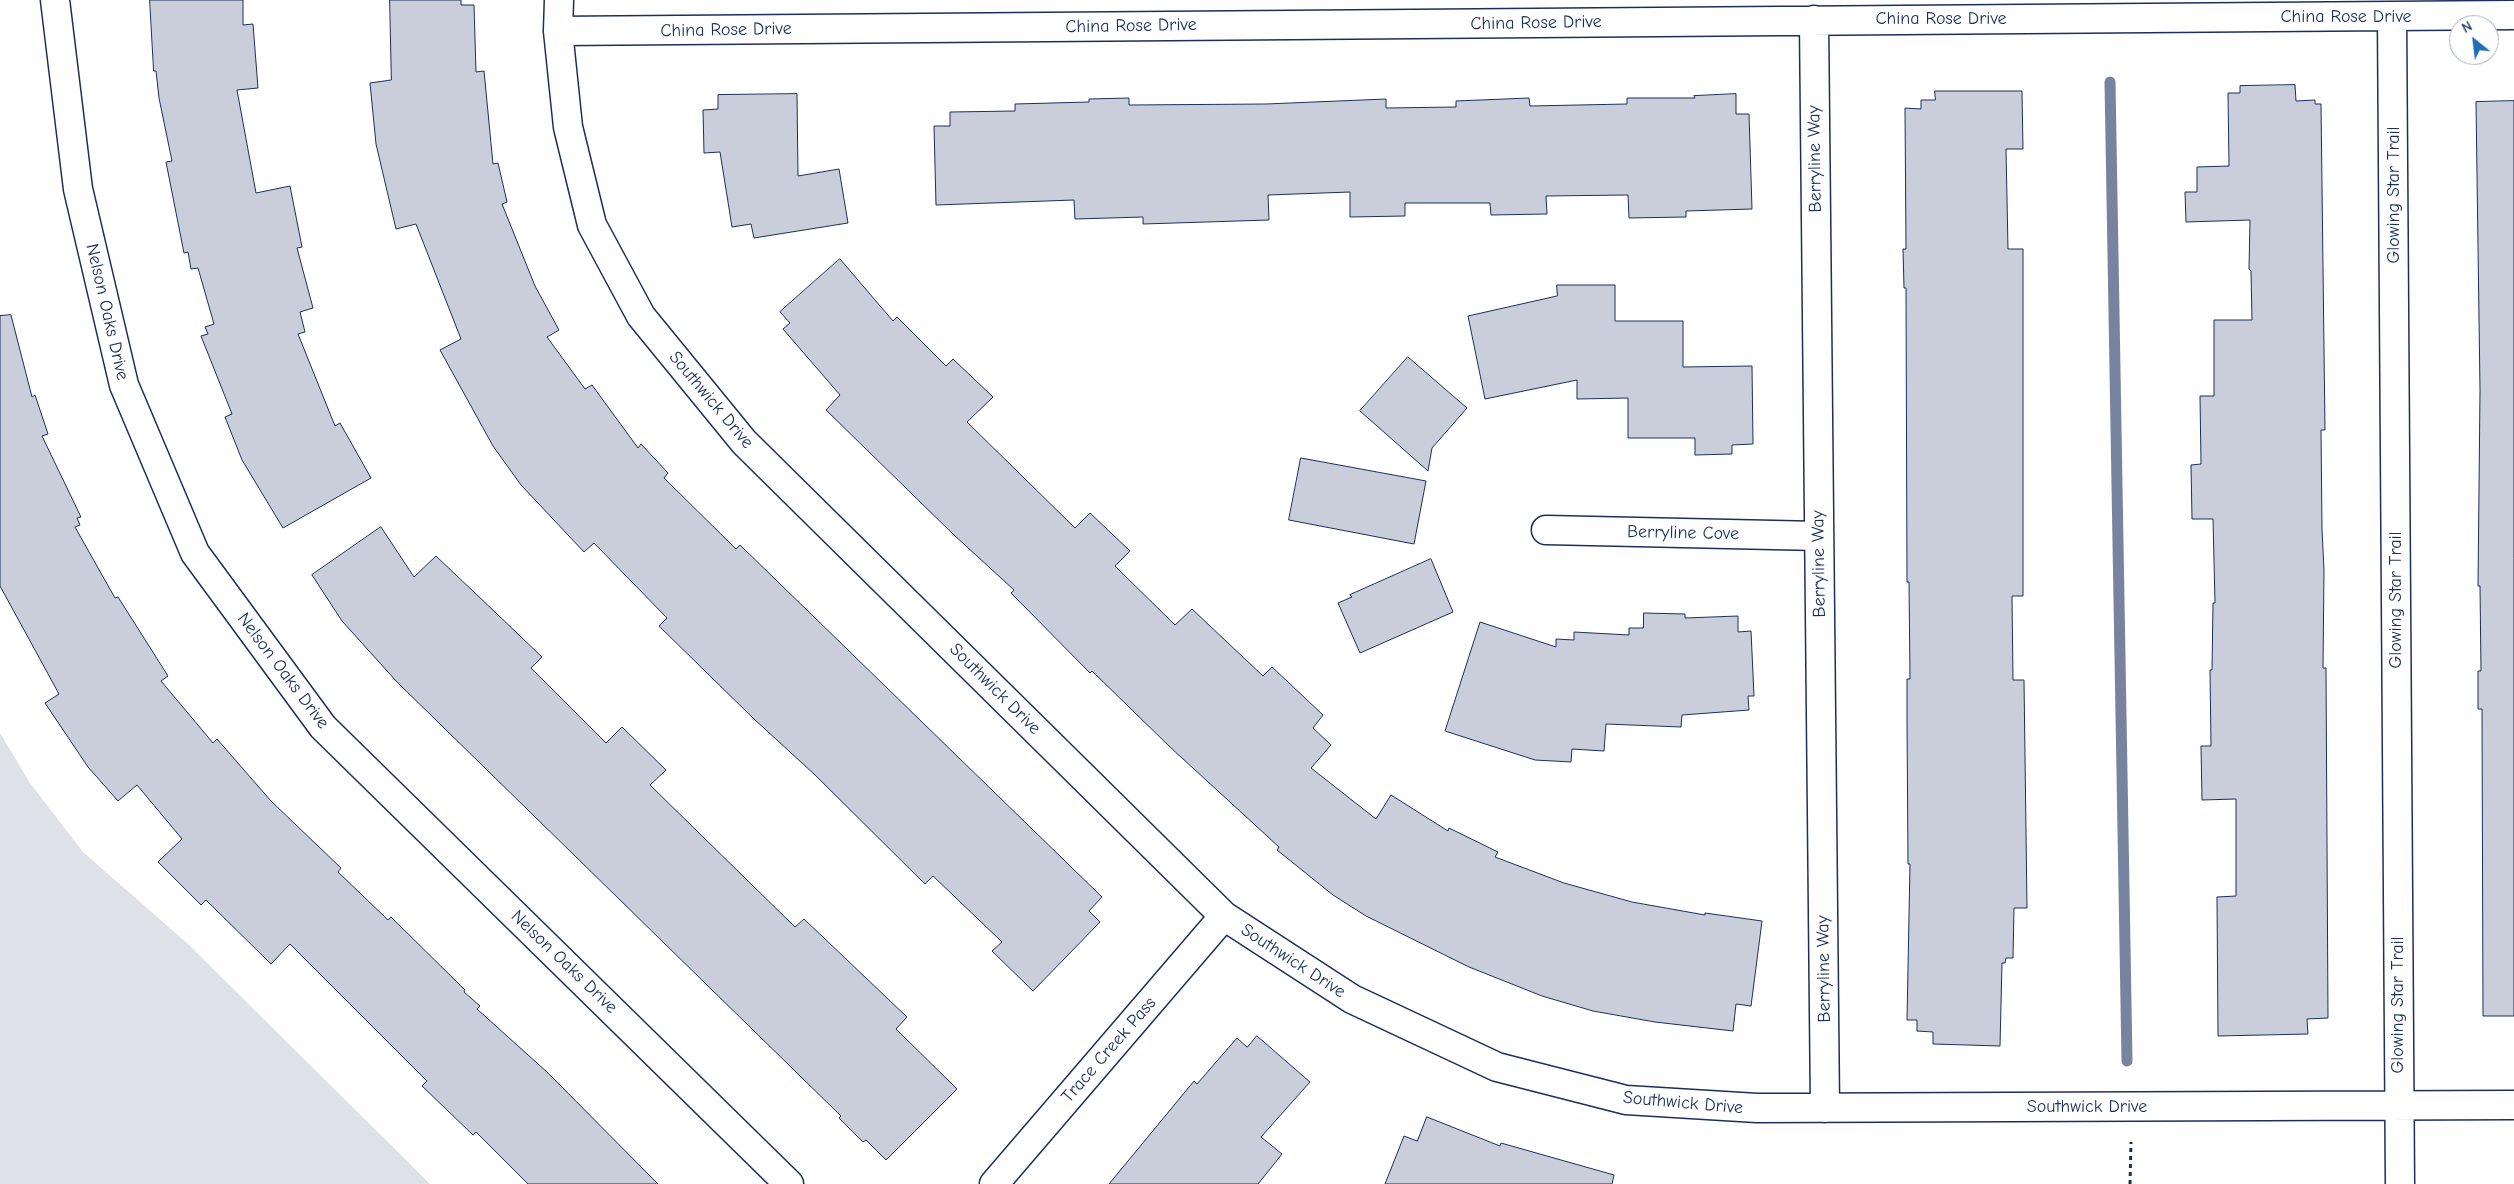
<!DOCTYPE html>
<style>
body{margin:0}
#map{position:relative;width:2514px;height:1184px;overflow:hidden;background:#fff;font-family:"Comic Neue",sans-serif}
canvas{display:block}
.north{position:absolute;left:2449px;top:15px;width:50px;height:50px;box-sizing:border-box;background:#fff;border:1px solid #a4acbf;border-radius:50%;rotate:331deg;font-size:14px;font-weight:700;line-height:20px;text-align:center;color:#1b2f5e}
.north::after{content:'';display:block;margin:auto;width:18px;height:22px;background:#1f6fb2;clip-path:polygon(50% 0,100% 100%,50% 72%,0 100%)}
</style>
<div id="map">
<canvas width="2514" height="1184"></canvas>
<div class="north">N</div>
</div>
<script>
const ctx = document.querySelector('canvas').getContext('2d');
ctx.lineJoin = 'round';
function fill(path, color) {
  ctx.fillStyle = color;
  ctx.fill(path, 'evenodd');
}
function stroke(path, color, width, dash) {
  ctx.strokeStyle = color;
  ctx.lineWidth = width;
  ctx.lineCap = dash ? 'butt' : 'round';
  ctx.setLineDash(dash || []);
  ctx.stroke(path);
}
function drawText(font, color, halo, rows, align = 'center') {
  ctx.font = font + ' "Comic Neue",sans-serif';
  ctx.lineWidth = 4.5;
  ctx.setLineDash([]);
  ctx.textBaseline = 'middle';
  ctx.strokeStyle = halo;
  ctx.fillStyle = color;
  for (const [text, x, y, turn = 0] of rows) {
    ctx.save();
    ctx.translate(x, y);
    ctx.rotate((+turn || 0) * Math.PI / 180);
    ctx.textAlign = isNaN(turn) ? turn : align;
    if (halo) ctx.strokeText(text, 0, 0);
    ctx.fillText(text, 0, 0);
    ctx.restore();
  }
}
const green = new Path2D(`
 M 0,733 L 30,783 L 83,852 L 188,944 L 430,1184 L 0,1184 Z`);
const stream = new Path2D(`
 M 2110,82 L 2127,1061`);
const building = new Path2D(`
 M 150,0 L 243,0 L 243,25 L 253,24 L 258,88 L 237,90 L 256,193 L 290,186 L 302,247 L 297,248 L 313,308 L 300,312 L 305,332 L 298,334 L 335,426 L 340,423 L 371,478 L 283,528 L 242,460 L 225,417 L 232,414 L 201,336 L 208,334 L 205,327 L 214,324 L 198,268 L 191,269 L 188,252 L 184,253 L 166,162 L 172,161 L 159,98 L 156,71 L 154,71 Z
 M 390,0 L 461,0 L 461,5 L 474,5 L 476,72 L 484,71 L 493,164 L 498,163 L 507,202 L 502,204 L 535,286 L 559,330 L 547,337 L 585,389 L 592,385 L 638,448 L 641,444 L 668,473 L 664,478 L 736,549 L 740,545 L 1102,897 L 1089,911 L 1100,922 L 1033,991 L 992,951 L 1002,942 L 933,876 L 925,884 L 814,774 L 754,719 L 659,626 L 667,618 L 594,543 L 584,552 L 521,485 L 493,446 L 440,350 L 461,339 L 416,224 L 396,229 L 376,144 L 370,83 L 391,80 Z
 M 2295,85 L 2296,101 L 2315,100 L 2315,104 L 2321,104 L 2325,430 L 2321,430 L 2322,529 L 2324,570 L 2323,668 L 2326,668 L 2328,1018 L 2307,1019 L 2308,1034 L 2218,1036 L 2217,897 L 2236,896 L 2236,799 L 2202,800 L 2201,746 L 2211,746 L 2210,670 L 2212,670 L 2213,603 L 2215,603 L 2213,519 L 2192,519 L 2191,465 L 2201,464 L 2200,396 L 2214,396 L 2214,320 L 2252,320 L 2251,271 L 2249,269 L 2250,220 L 2186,222 L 2185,192 L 2197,192 L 2197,167 L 2229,166 L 2228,93 L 2240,93 L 2240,86 Z
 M 1935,91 L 2022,91 L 2023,149 L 2006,149 L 2008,249 L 2023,249 L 2023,596 L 2012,596 L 2013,680 L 2024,680 L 2027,908 L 2014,908 L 2013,958 L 2006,958 L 2005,963 L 2002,963 L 2000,1046 L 1933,1044 L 1933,1032 L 1917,1031 L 1917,1020 L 1907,1020 L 1910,864 L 1908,864 L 1907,720 L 1907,679 L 1910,679 L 1909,582 L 1907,582 L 1906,288 L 1904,288 L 1903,249 L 1906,249 L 1905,108 L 1921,109 L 1921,100 L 1935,100 Z
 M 797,94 L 798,176 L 839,169 L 848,223 L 754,238 L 751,224 L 732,227 L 720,152 L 704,153 L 703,110 L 718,109 L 718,95 Z
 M 1736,94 L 1736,114 L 1749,114 L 1752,209 L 1686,211 L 1686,217 L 1629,218 L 1628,195 L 1546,196 L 1547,214 L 1491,215 L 1490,203 L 1405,203 L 1405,216 L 1350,217 L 1350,192 L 1268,195 L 1269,220 L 1143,224 L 1143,217 L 1075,219 L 1074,200 L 936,205 L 934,126 L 950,126 L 950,112 L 1015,111 L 1015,104 L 1089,102 L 1089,99 L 1129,98 L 1129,105 L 1266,104 L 1386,99 L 1386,108 L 1456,107 L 1456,101 L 1529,98 L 1530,106 L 1627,104 L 1627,98 L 1695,98 L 1694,96 Z
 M 2514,101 L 2514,1016 L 2483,1016 L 2482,709 L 2478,709 L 2478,671 L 2481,671 L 2480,586 L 2478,586 L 2480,390 L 2476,102 Z
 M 840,259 L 893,321 L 897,317 L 946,366 L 953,359 L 993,397 L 967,422 L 1075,528 L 1090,513 L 1130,551 L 1115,566 L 1175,625 L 1192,609 L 1263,676 L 1272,667 L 1323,715 L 1313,728 L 1331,745 L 1311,768 L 1376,819 L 1391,795 L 1448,831 L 1449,828 L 1498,852 L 1495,857 L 1564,883 L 1632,902 L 1705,915 L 1705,913 L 1762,921 L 1751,1006 L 1736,1004 L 1733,1031 L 1655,1022 L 1593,1011 L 1542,996 L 1469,967 L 1366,916 L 1333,895 L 1277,850 L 1279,847 L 1170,747 L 1092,671 L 1090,673 L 1011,593 L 1014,590 L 954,535 L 826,410 L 840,395 L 783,329 L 790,323 L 780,312 Z
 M 1557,285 L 1615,285 L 1615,321 L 1683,321 L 1683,367 L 1752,366 L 1753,444 L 1732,445 L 1732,454 L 1695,455 L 1695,438 L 1628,438 L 1628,398 L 1577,399 L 1577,380 L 1485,399 L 1468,316 L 1557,296 Z
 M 11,315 L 32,397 L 35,395 L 48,434 L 42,436 L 81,517 L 77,518 L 80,525 L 75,527 L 115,598 L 118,597 L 168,676 L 161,681 L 213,743 L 217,739 L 271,801 L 341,868 L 338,872 L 388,920 L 391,917 L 465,990 L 464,992 L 480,1006 L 477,1009 L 547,1072 L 658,1184 L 528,1184 L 476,1132 L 473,1135 L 422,1086 L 427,1081 L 290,944 L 271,964 L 206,900 L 201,905 L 158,862 L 182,839 L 137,785 L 118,801 L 88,767 L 45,703 L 59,694 L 0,586 L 0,316 Z
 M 1408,357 L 1467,408 L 1432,448 L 1428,471 L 1360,411 Z
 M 1301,458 L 1426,481 L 1414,544 L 1289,520 Z
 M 381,527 L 414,577 L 436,556 L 496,613 L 542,657 L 531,668 L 606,743 L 622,727 L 666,770 L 650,785 L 795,927 L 804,919 L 907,1017 L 896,1029 L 957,1089 L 886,1160 L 866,1140 L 863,1142 L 839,1118 L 841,1116 L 397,682 L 342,621 L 312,575 Z
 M 1431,559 L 1453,612 L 1360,653 L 1338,603 L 1352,597 L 1350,595 Z
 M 1644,613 L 1685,614 L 1685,618 L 1738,616 L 1738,632 L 1751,631 L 1754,696 L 1748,696 L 1749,710 L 1682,715 L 1681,727 L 1606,724 L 1604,751 L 1572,749 L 1571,762 L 1535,760 L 1445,731 L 1480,622 L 1556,647 L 1556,639 L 1574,640 L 1574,632 L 1629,635 L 1629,628 L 1643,628 Z
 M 1257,1036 L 1310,1082 L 1261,1137 L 1282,1154 L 1258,1184 L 1109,1184 L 1194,1081 L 1197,1084 L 1237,1038 L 1247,1047 Z
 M 1427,1117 L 1500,1146 L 1501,1143 L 1614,1175 L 1612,1184 L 1385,1184 L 1404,1136 L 1417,1141 Z`);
const path = new Path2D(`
 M 2130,1184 L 2131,1142`);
const minor = new Path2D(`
 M 55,0 L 78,189 L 124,385 L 195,553 L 323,727 L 789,1184
 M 559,0 L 558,31 L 568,127 L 592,225 L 641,316 L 744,442 L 1224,916 L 1352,999 L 1497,1067 L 1626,1100 L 1757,1108 L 2514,1105
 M 2392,16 L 2400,1184
 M 1814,20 L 1825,1108
 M 558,31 L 2514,15
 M 1546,530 L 1819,536
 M 994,1184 L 1224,916`);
const streetNames = [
 ["China Rose Drive",2346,17],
 ["China Rose Drive",1941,19],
 ["China Rose Drive",1536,23,-1],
 ["China Rose Drive",1131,26,-1],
 ["China Rose Drive",726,30,-1],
 ["Berryline Way",1815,159,-91],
 ["Glowing Star Trail",2394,195,-90],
 ["Nelson Oaks Drive",107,312,77],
 ["Southwick Drive",711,400,50],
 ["Berryline Cove",1683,533,1],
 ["Berryline Way",1819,564,-91],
 ["Glowing Star Trail",2396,600,-90],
 ["Nelson Oaks Drive",283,671,53],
 ["Southwick Drive",995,689,45],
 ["Southwick Drive",1293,961,33],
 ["Nelson Oaks Drive",564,962,44],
 ["Berryline Way",1824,969,-91],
 ["Glowing Star Trail",2398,1005,-90],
 ["Trace Creek Pass",1109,1050,-49],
 ["Southwick Drive",1683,1103,5],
 ["Southwick Drive",2087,1107]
];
fill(green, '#dee1e7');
stroke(stream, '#77839f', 11);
fill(building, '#caceda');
stroke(building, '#1b2f5e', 1);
stroke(minor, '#1b2f5e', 31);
stroke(path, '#1b2f5e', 3, [4, 4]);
stroke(minor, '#fff', 28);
drawText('18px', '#1b2f5e', '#fff', streetNames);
</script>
